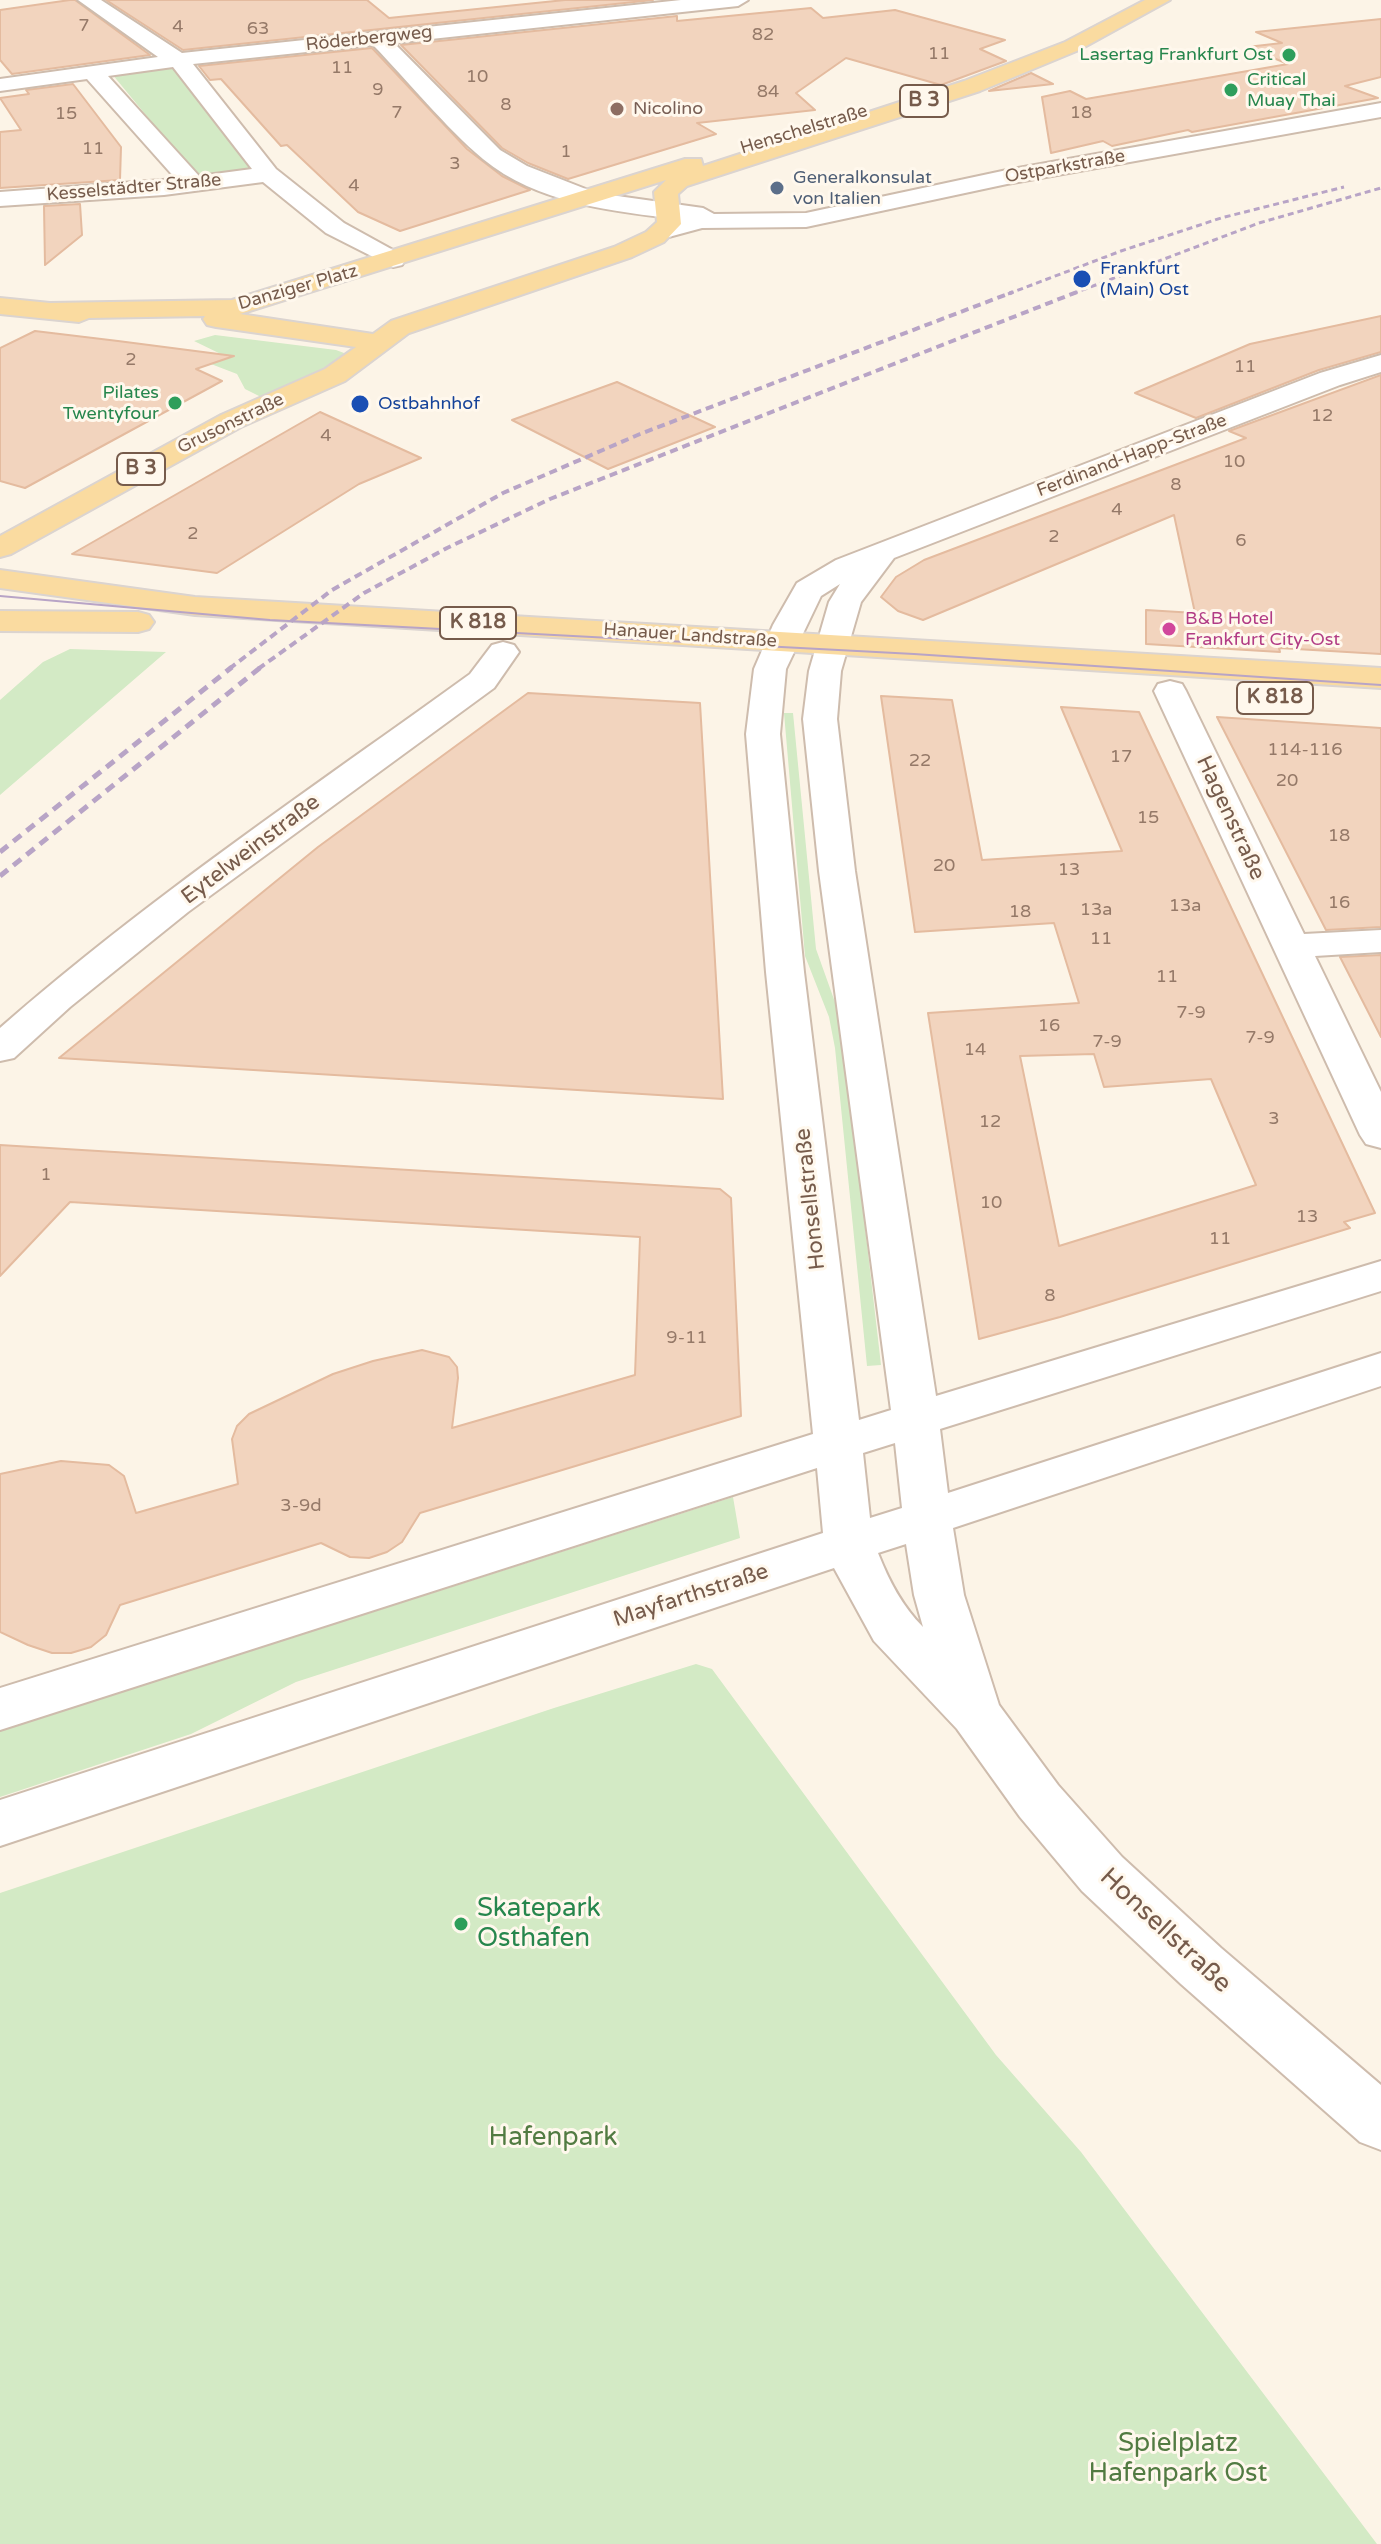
<!DOCTYPE html>
<meta charset="utf-8">
<style>
body{margin:0}
canvas{display:block;background:#fcf4e7}
</style>
<canvas width="1381" height="2544"></canvas>
<script>
const ctx = document.querySelector('canvas').getContext('2d');
ctx.lineJoin = 'round';
function fill(path, color) {
  ctx.fillStyle = color;
  ctx.fill(path, 'evenodd');
}
function stroke(path, color, width, dash) {
  ctx.strokeStyle = color;
  ctx.lineWidth = width;
  ctx.lineCap = dash ? 'butt' : 'round';
  ctx.setLineDash(dash || []);
  ctx.stroke(path);
}
function drawText(font, color, halo, rows, align = 'center') {
  ctx.font = font + ' "Varela Round",sans-serif';
  ctx.lineWidth = 6;
  ctx.setLineDash([]);
  ctx.textBaseline = 'middle';
  ctx.strokeStyle = halo;
  ctx.fillStyle = color;
  for (const [text, x, y, turn = 0] of rows) {
    ctx.save();
    ctx.translate(x, y);
    ctx.rotate((+turn || 0) * Math.PI / 180);
    ctx.textAlign = isNaN(turn) ? turn : align;
    if (halo) ctx.strokeText(text, 0, 0);
    ctx.fillText(text, 0, 0);
    ctx.restore();
  }
}
const green = new Path2D(`
 M 171,66 L 255,169 L 197,177 L 112,74 Z
 M 215,335 L 336,350 L 344,353 L 342,360 L 267,400 L 245,389 L 237,374 L 211,364 L 227,357 L 194,341 Z
 M 70,649 L 166,652 L 0,795 L 0,700 L 43,662 Z
 M 784,713 L 793,713 L 816,949 L 841,1019 L 881,1365 L 867,1366 L 835,1048 L 829,1017 L 805,956 Z
 M 733,1497 L 740,1538 L 296,1682 L 191,1734 L 0,1797 L 0,1731 Z
 M 696,1664 L 712,1669 L 996,2055 L 1081,2152 L 1377,2544 L 0,2544 L 0,1893 L 554,1708 Z`);
const building = new Path2D(`
 M 70,0 L 75,0 L 150,55 L 12,74 L 0,60 L 0,10 Z
 M 106,0 L 367,0 L 389,18 L 565,0 L 653,0 L 183,50 Z
 M 811,8 L 823,18 L 895,10 L 1005,40 L 980,49 L 1006,61 L 941,85 L 846,58 L 796,93 L 815,110 L 697,123 L 716,134 L 568,179 L 528,163 L 502,148 L 401,45 L 677,16 L 677,21 Z
 M 1381,19 L 1381,77 L 1345,86 L 1378,98 L 1192,132 L 1188,130 L 1112,146 L 1103,141 L 1051,153 L 1042,97 L 1070,91 L 1086,99 L 1288,64 L 1247,47 L 1282,43 L 1256,32 Z
 M 372,48 L 467,149 L 502,176 L 530,190 L 400,231 L 358,212 L 287,145 L 281,146 L 221,79 L 210,80 L 199,66 Z
 M 1031,73 L 1053,84 L 989,91 Z
 M 73,84 L 121,147 L 120,180 L 0,188 L 0,132 L 21,130 L 0,98 L 29,94 L 26,90 Z
 M 80,204 L 82,235 L 45,265 L 44,206 Z
 M 1381,316 L 1381,352 L 1319,370 L 1196,418 L 1135,393 L 1250,344 Z
 M 35,331 L 118,341 L 234,356 L 196,369 L 222,381 L 25,488 L 0,481 L 0,348 Z
 M 1381,375 L 1381,654 L 1279,648 L 1280,652 L 1146,644 L 1146,610 L 1195,613 L 1174,515 L 923,620 L 898,611 L 881,597 L 896,577 L 924,560 L 1246,438 L 1229,431 Z
 M 617,382 L 715,427 L 608,469 L 512,420 Z
 M 320,412 L 421,458 L 359,484 L 217,573 L 72,554 Z
 M 528,693 L 700,703 L 723,1099 L 59,1058 L 318,847 Z
 M 881,696 L 952,700 L 982,860 L 1122,851 L 1061,707 L 1139,712 L 1375,1213 L 1344,1222 L 1350,1228 L 1060,1317 L 979,1339 L 928,1013 L 1079,1003 L 1054,923 L 915,932 ZM 1094,1054 L 1104,1087 L 1211,1079 L 1256,1185 L 1059,1246 L 1020,1056 Z
 M 1217,717 L 1381,728 L 1381,927 L 1326,930 Z
 M 1381,955 L 1381,1037 L 1340,957 Z
 M 0,1145 L 720,1189 L 731,1198 L 741,1416 L 420,1513 L 402,1542 L 387,1552 L 369,1558 L 350,1557 L 321,1543 L 120,1605 L 106,1635 L 91,1647 L 71,1653 L 52,1653 L 28,1645 L 0,1632 L 0,1474 L 61,1461 L 109,1465 L 124,1476 L 136,1513 L 238,1484 L 232,1439 L 237,1426 L 249,1414 L 333,1374 L 373,1361 L 422,1350 L 449,1357 L 457,1367 L 458,1378 L 452,1428 L 635,1375 L 640,1237 L 70,1202 L 0,1276 Z`);
const minor = new Path2D(`
 M 78,0 L 101,0 L 182,53 L 681,0 L 748,0 L 738,6 L 394,43 L 500,150 L 527,166 L 596,193 L 703,208 L 714,214 L 806,213 L 1007,170 L 1381,103 L 1381,117 L 1007,184 L 806,227 L 702,228 L 665,238 L 656,236 L 653,231 L 656,226 L 680,219 C 614,212 536,203 483,159 C 445,127 408,81 373,45 L 193,64 L 276,169 L 344,223 L 402,255 L 405,260 L 402,265 L 393,267 L 326,233 L 263,182 L 164,195 L 0,206 L 0,192 L 176,179 L 87,79 L 0,91 L 0,79 L 158,57 ZM 173,67 L 252,169 L 199,176 L 108,76 Z
 M 1381,355 L 1381,372 L 1340,385 L 894,558 L 861,602 L 841,671 L 837,719 L 855,871 L 936,1396 L 1381,1261 L 1381,1291 L 940,1429 L 948,1493 L 1381,1353 L 1381,1386 L 953,1528 L 964,1595 L 999,1705 L 1058,1785 L 1122,1857 L 1221,1948 L 1381,2085 L 1381,2150 L 1360,2142 L 1181,1984 L 1082,1891 L 1020,1817 L 957,1729 L 874,1641 L 834,1568 L 0,1846 L 0,1800 L 823,1533 L 817,1468 L 0,1730 L 0,1688 L 813,1434 L 766,972 L 746,734 L 754,669 L 773,625 L 797,583 L 836,560 L 1320,373 ZM 840,584 L 829,602 L 809,671 L 803,719 L 819,871 L 891,1410 L 859,1420 L 804,972 L 780,734 L 786,669 L 821,596 ZM 895,1443 L 902,1508 L 870,1518 L 863,1453 ZM 906,1544 L 914,1595 L 923,1627 C 902,1606 889,1581 878,1553 Z
 M 503,642 L 514,645 L 519,652 L 494,688 L 188,912 L 70,1007 L 14,1058 L 0,1061 L 0,1028 C 148,898 311,789 470,674 L 492,645 Z
 M 1170,681 L 1182,684 L 1186,691 L 1304,934 L 1381,930 L 1381,952 L 1315,956 L 1381,1092 L 1381,1148 L 1366,1144 L 1360,1135 L 1154,691 L 1158,684 Z`);
const major = new Path2D(`
 M 1145,0 L 1170,0 L 1079,50 L 980,91 L 687,186 L 678,194 L 681,224 L 664,242 L 632,257 L 409,333 L 345,381 L 241,427 L 11,554 L 0,557 L 0,536 L 221,415 L 325,369 L 356,347 L 216,327 L 207,325 L 203,319 L 205,316 L 89,318 L 79,322 L 0,314 L 0,298 L 50,303 L 232,300 L 685,159 L 701,159 L 703,166 L 964,81 L 1065,42 ZM 666,180 L 654,192 L 657,222 L 646,232 L 614,247 L 391,321 L 373,334 L 240,314 Z
 M 0,570 L 195,597 L 1381,668 L 1381,688 L 195,615 L 0,588 Z
 M 0,611 L 138,612 L 149,615 L 154,622 L 149,629 L 138,632 L 0,631 Z`);
const tram = new Path2D(`
 M 0,596 L 270,620 L 914,654 L 1381,685`);
const railFar2 = new Path2D(`
 M 1008,294 L 1121,251 L 1221,218 L 1344,187
 M 1072,294 L 1259,223 L 1381,188`);
const railFar1 = new Path2D(`
 M 229,669 L 332,590 L 503,493 L 640,434 L 1013,292
 M 258,669 L 364,593 L 447,548 L 550,499 L 1077,292`);
const rail = new Path2D(`
 M 0,852 L 232,667
 M 0,876 L 261,667`);
const markers = [
 [1289,55,8,"#2e9e5b"],
 [1231,90,8,"#2e9e5b"],
 [617,109,8,"#8d6e63"],
 [777,188,8,"#5c6f8a"],
 [1082,279,10,"#1a4fb4"],
 [175,403,8,"#2e9e5b"],
 [360,404,10,"#1a4fb4"],
 [1169,629,8,"#d1479c"],
 [461,1924,8,"#2e9e5b"]
];
const numberNames = [
 ["7",84,26],
 ["4",178,27],
 ["63",258,29],
 ["82",763,35],
 ["11",939,54],
 ["11",342,68],
 ["10",477,77],
 ["9",378,90],
 ["84",768,92],
 ["8",506,105],
 ["7",397,113],
 ["18",1081,113],
 ["15",66,114],
 ["11",93,149],
 ["1",566,152],
 ["3",455,164],
 ["4",354,186],
 ["2",131,360],
 ["11",1245,367],
 ["12",1322,416],
 ["4",326,436],
 ["10",1234,462],
 ["8",1176,485],
 ["4",1117,510],
 ["2",193,534],
 ["2",1054,537],
 ["6",1241,541],
 ["114-116",1305,750],
 ["17",1121,757],
 ["22",920,761],
 ["20",1287,781],
 ["15",1148,818],
 ["18",1339,836],
 ["20",944,866],
 ["13",1069,870],
 ["16",1339,903],
 ["13a",1185,906],
 ["13a",1096,910],
 ["18",1020,912],
 ["11",1101,939],
 ["11",1167,977],
 ["7-9",1191,1013],
 ["16",1049,1026],
 ["7-9",1260,1038],
 ["7-9",1107,1042],
 ["14",975,1050],
 ["3",1274,1119],
 ["12",990,1122],
 ["1",46,1175],
 ["10",991,1203],
 ["13",1307,1217],
 ["11",1220,1239],
 ["8",1050,1296],
 ["9-11",687,1338],
 ["3-9d",301,1506]
];
const farStreetnames = [
 ["Röderbergweg",369,39,-6],
 ["Henschelstraße",804,130,-17],
 ["Ostparkstraße",1065,167,-10],
 ["Kesselstädter Straße",134,188,-5],
 ["Danziger Platz",298,288,-16],
 ["Grusonstraße",231,424,-26],
 ["Ferdinand-Happ-Straße",1132,456,-21],
 ["Hanauer Landstraße",690,636,4]
];
const farLeisurenames = [
 ["Lasertag Frankfurt Ost",1273,55],
 ["Critical",1247,80,"left"],
 ["Muay Thai",1247,101,"left"],
 ["Pilates",159,393],
 ["Twentyfour",159,414]
];
const farEducationnames = [
 ["Nicolino",633,109]
];
const farServicenames = [
 ["Generalkonsulat",793,178],
 ["von Italien",793,199]
];
const farTransitnames = [
 ["Frankfurt",1100,269],
 ["(Main) Ost",1100,290],
 ["Ostbahnhof",378,404]
];
const farHotelnames = [
 ["B&B Hotel",1185,619],
 ["Frankfurt City-Ost",1185,640]
];
const shields = [
 [924,101,48],
 [141,469,48],
 [478,623,76],
 [1275,698,76]
];
const shieldNames = [
 ["B 3",924,101],
 ["B 3",141,469],
 ["K 818",478,623],
 ["K 818",1275,698]
];
const streetNames = [
 ["Hagenstraße",1230,818,65],
 ["Eytelweinstraße",251,850,-37],
 ["Honsellstraße",811,1199,-96],
 ["Mayfarthstraße",691,1596,-18]
];
const nearLeisurenames = [
 ["Skatepark",477,1909],
 ["Osthafen",477,1939]
];
const nearStreetnames = [
 ["Honsellstraße",1165,1931,43]
];
const nearParknames = [
 ["Hafenpark",553,2138],
 ["Spielplatz",1178,2444],
 ["Hafenpark Ost",1178,2474]
];
fill(green, '#d3eac5');
fill(building, '#f2d4be');
stroke(building, '#e4bb9f', 2);
stroke(minor, '#cebcad', 4);
stroke(major, '#dbd4d0', 4);
fill(minor, '#fff');
fill(major, '#fadba0');
stroke(tram, '#b8a4c6', 2);
stroke(railFar2, '#b8a4c6', 3, [6, 4]);
stroke(railFar1, '#b8a4c6', 4, [8, 5]);
stroke(rail, '#b8a4c6', 5, [10, 7]);
for (const [x, y, r, color] of markers) {
  const dot = new Path2D();
  dot.arc(x, y, r, 0, 2 * Math.PI);
  ctx.fillStyle = color;
  ctx.fill(dot);
  stroke(dot, '#fff8ed', 3);
}
drawText('18px', '#957968', null, numberNames);
drawText('18px', '#765b4b', '#fff8ed', farStreetnames);
drawText('18px', '#27864d', '#fff8ed', farLeisurenames, 'right');
drawText('18px', '#785e54', '#fff8ed', farEducationnames, 'left');
drawText('18px', '#4e5e75', '#fff8ed', farServicenames, 'left');
drawText('18px', '#164399', '#fff8ed', farTransitnames, 'left');
drawText('18px', '#b23c85', '#fff8ed', farHotelnames, 'left');
for (const [x, y, w] of shields) {
  const box = new Path2D();
  box.roundRect(x - w / 2, y - 16, w, 32, 6);
  ctx.fillStyle = '#fff8ed';
  ctx.fill(box);
  stroke(box, '#765b4b', 2);
}
drawText('bold 20px', '#765b4b', null, shieldNames);
drawText('22px', '#765b4b', '#fff8ed', streetNames);
drawText('26px', '#27864d', '#fff8ed', nearLeisurenames, 'left');
drawText('26px', '#765b4b', '#fff8ed', nearStreetnames);
drawText('26px', '#527b42', '#fff8ed', nearParknames);
</script>
